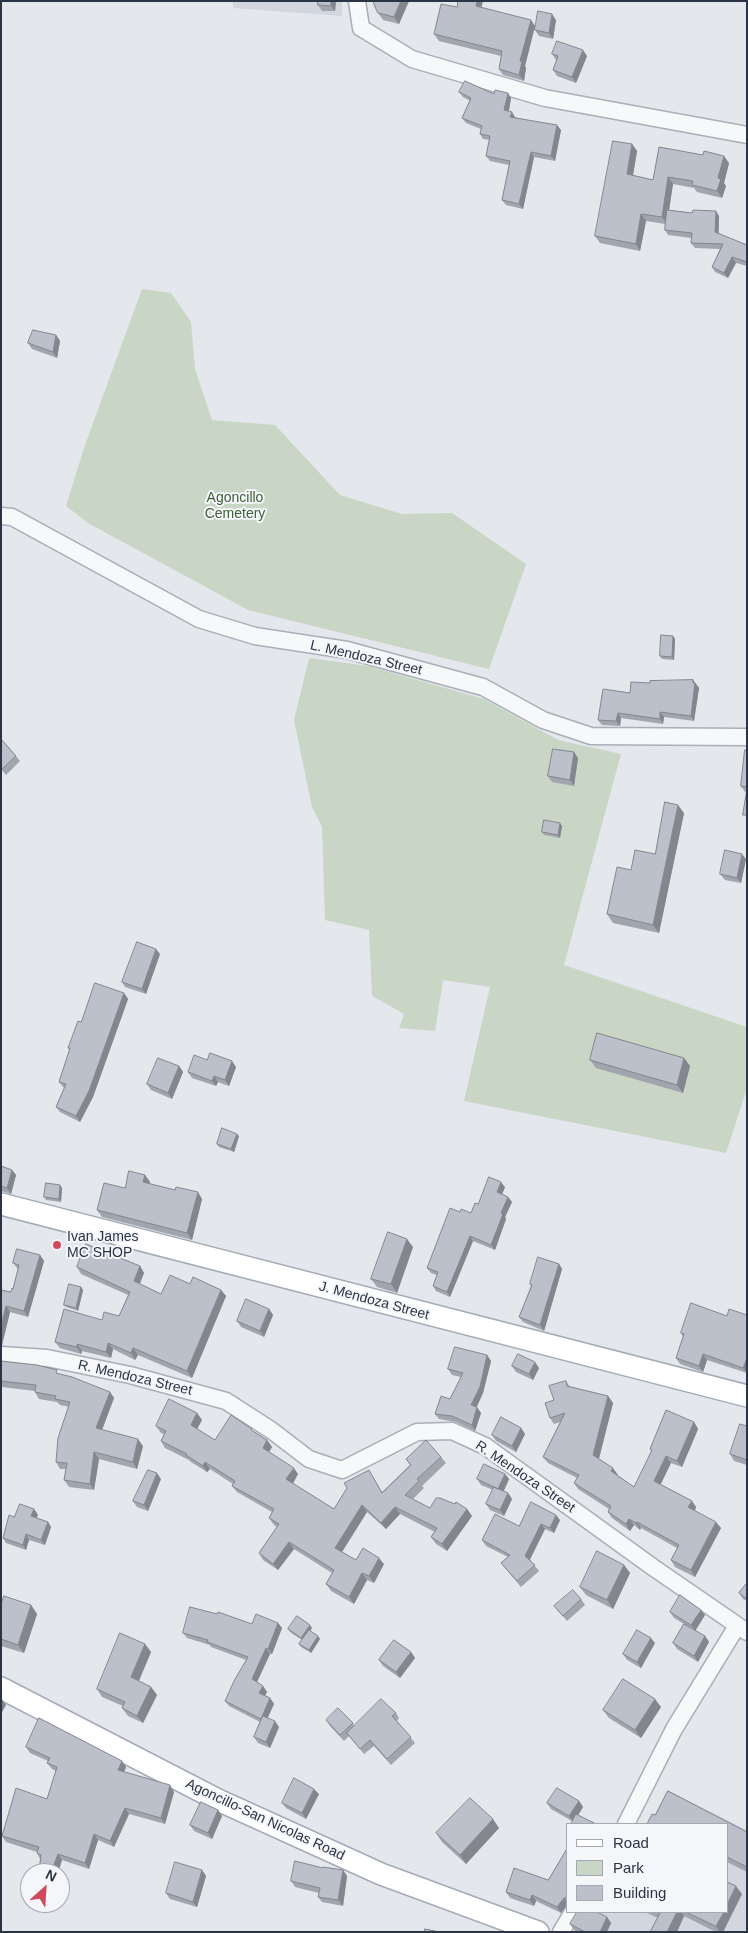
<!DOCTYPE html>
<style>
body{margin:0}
#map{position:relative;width:748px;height:1933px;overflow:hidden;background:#e4e7ec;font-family:Arial,sans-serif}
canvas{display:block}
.frame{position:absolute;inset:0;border:2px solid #2b3445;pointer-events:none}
.legend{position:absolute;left:566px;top:1823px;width:162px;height:90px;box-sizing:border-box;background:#f4f6f9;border:1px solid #a4a8b1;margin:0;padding:6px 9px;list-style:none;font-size:15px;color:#2b3445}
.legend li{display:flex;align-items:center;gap:10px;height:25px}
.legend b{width:25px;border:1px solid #a4a8b1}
.north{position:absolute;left:20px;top:1863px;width:50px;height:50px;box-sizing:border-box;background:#f4f6f9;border:1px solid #a4a8b1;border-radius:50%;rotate:26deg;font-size:14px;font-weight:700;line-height:20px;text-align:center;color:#2b3445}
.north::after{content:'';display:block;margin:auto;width:18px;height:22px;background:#d1495b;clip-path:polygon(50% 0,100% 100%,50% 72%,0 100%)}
</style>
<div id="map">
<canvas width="748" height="1933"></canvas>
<div class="frame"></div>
<ul class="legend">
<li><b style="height:6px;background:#fff"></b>Road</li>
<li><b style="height:14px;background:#c9d6c5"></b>Park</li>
<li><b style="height:14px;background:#bbc0ca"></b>Building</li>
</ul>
<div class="north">N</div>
</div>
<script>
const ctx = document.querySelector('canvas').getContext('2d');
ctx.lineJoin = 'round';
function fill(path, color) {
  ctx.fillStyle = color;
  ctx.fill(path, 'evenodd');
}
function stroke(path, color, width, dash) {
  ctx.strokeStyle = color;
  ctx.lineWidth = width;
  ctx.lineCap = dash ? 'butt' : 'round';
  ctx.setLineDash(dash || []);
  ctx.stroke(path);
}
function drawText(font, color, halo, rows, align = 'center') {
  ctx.font = font + ' Arial,sans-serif';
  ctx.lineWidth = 4;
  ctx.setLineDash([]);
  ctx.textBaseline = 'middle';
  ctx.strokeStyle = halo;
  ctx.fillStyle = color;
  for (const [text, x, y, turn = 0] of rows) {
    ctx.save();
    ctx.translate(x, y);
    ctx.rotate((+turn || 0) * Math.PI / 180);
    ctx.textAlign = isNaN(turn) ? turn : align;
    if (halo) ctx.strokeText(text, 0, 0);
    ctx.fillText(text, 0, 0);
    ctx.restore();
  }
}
const built = new Path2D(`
 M 233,1 L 342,1 L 342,16 L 233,8 Z
 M 671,1792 L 747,1830 L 747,1932 L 604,1932 L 596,1925 L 603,1912 L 727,1912 L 727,1824 L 652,1824 Z`);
const green = new Path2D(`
 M 142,289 L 171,293 L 191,322 L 195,369 L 212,420 L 275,425 L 340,495 L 402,514 L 452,513 L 526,564 L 489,669 L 248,610 L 88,523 L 66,506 L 84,448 Z
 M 309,658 L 368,666 L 484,699 L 558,740 L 621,754 L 564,965 L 747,1027 L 747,1088 L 726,1153 L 464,1101 L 490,987 L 443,980 L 435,1031 L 399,1028 L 404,1014 L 372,996 L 369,930 L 325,920 L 322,827 L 312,807 L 294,720 Z`);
const minor = new Path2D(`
 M 357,1 L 361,28 L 412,59 L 545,98 L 747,135
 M 1,516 L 12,517 L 199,619 L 255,636 L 347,650 L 483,687 L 543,720 L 591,736 L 747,737
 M 1,1355 L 47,1358 L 130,1375 L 226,1401 L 271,1430 L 309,1459 L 342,1470 L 417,1432 L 452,1431 L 485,1446 L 654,1568 L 747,1632
 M 626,1824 L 674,1729 L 737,1626
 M 561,1932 L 573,1912`);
const major = new Path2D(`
 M 1,1204 L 747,1396
 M 1,1688 L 218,1800 L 381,1874 L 538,1932`);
const wall = new Path2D(`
 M 318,1 L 336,1 L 335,11 L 322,11 L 318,5 Z
 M 373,1 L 409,1 L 399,24 L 383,20 L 378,13 Z
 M 457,7 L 481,8 L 535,26 L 525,66 L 526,68 L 524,81 L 503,75 L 499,69 L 501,56 L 439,41 L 434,34 Z
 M 556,20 L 553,39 L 539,36 L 535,30 Z
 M 552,54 L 587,56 L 576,83 L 557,76 L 553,70 L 557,60 L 556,60 Z
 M 459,92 L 494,94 L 511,98 L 509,111 L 515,117 L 561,130 L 555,161 L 534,157 L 523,209 L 506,205 L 502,200 L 509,165 L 490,161 L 486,156 L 490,140 L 483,139 L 480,134 L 481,129 L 466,123 L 462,118 L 470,101 L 463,97 Z
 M 632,144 L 637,151 L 633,175 L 653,180 L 729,163 L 724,183 L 726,186 L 722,198 L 697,192 L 694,188 L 673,184 L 669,210 L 719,216 L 719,234 L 747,245 L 747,266 L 736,263 L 728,278 L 715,272 L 712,267 L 720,249 L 695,248 L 691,243 L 691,238 L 668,235 L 665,230 L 665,224 L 646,221 L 640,251 L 600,243 L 595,236 Z
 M 56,335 L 60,341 L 57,358 L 32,349 L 28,343 Z
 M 673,636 L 675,639 L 674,660 L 662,659 L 660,656 Z
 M 693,680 L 699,688 L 694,721 L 664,717 L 663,724 L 621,718 L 620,726 L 602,725 L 598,720 L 630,693 L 650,683 Z
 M 1,739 L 16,756 L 20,761 L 6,775 L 1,769 Z
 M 747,750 L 747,815 L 746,792 L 745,792 L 741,786 Z
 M 578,758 L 574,786 L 552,782 L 548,776 Z
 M 684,813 L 659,933 L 613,923 L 607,914 L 655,854 Z
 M 562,826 L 560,838 L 544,835 L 542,832 Z
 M 746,859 L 741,883 L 725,880 L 720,874 Z
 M 160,954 L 146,994 L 125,987 L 122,982 Z
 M 124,993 L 128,999 L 93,1097 L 80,1122 L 60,1112 L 56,1107 L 64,1088 L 59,1082 L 70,1050 L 68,1048 L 81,1022 Z
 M 684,1058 L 690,1066 L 683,1093 L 596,1068 L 590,1060 Z
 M 207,1060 L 236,1067 L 229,1086 L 218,1082 L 216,1086 L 192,1078 L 188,1072 Z
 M 179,1066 L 183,1072 L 172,1099 L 151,1090 L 147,1084 Z
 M 239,1136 L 234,1152 L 219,1147 L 217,1144 Z
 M 1,1166 L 12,1170 L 16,1175 L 11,1194 L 1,1191 Z
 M 145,1175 L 150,1182 L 149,1184 L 202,1199 L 192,1240 L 102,1217 L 97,1210 L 125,1188 Z
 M 505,1187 L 502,1194 L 508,1197 L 512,1202 L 505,1217 L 506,1219 L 495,1250 L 473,1241 L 450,1297 L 436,1291 L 433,1286 L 437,1275 L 431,1273 L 427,1268 L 460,1212 L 471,1213 L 478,1204 Z
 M 62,1188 L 61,1202 L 46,1200 L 44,1197 Z
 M 413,1247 L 397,1293 L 377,1287 L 371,1279 Z
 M 40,1255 L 44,1261 L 28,1317 L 10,1312 L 2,1345 L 1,1345 L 1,1290 L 11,1292 L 13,1289 L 18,1269 L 13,1263 Z
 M 559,1264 L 562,1269 L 544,1331 L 523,1322 L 519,1317 L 531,1286 L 530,1284 Z
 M 140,1266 L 144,1273 L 140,1284 L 161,1294 L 190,1284 L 221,1290 L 226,1296 L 192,1378 L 138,1355 L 135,1360 L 113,1349 L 111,1358 L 82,1351 L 81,1354 L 60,1348 L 55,1342 L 102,1320 L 119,1316 L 128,1295 L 81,1274 L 77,1267 Z
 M 81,1287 L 83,1290 L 78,1311 L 66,1307 L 64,1305 Z
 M 269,1309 L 273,1315 L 264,1337 L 241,1327 L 237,1321 Z
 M 747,1315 L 747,1373 L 707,1360 L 703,1372 L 680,1364 L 676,1358 L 683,1337 L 681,1333 L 727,1316 Z
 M 487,1355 L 491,1361 L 483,1393 L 476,1407 L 481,1413 L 475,1431 L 456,1422 L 439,1419 L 435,1414 L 450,1399 L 461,1377 L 452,1375 L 448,1369 Z
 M 1,1361 L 59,1374 L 110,1392 L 114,1398 L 102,1430 L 143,1446 L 137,1469 L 99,1459 L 94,1490 L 69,1487 L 64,1480 L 66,1469 L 60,1469 L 56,1462 L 69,1407 L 60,1405 L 57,1402 L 39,1399 L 35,1392 L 35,1391 L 2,1387 L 1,1388 Z
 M 512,1366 L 539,1368 L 533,1380 L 516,1372 Z
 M 566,1381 L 570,1387 L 608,1396 L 613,1403 L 599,1459 L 617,1475 L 634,1487 L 652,1452 L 650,1449 L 694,1422 L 698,1429 L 682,1467 L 671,1463 L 660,1484 L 692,1501 L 696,1507 L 695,1511 L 721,1528 L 695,1577 L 675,1567 L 671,1560 L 677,1548 L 641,1528 L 640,1530 L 634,1525 L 630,1531 L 612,1518 L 608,1512 L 609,1509 L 578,1489 L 574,1483 L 577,1478 L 548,1463 L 543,1457 L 560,1422 L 554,1424 L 550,1418 L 554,1400 Z
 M 197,1413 L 202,1420 L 197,1429 L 215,1440 L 255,1432 L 267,1440 L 272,1447 L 269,1452 L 298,1474 L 293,1484 L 334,1509 L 373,1477 L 382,1492 L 410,1465 L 406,1459 L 441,1457 L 446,1463 L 422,1486 L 424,1488 L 413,1499 L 430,1508 L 467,1509 L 472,1516 L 447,1551 L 436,1544 L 431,1537 L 435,1532 L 400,1514 L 386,1529 L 367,1512 L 342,1552 L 356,1560 L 384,1564 L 374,1583 L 367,1580 L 354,1604 L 331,1591 L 326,1584 L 332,1573 L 294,1549 L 278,1570 L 263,1560 L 259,1553 L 277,1527 L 274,1525 L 269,1518 L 272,1512 L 237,1492 L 232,1486 L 233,1484 L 210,1469 L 207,1472 L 191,1462 L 189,1460 L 165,1448 L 161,1441 L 164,1434 L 161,1433 L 156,1426 Z
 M 747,1426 L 747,1465 L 734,1461 L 730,1454 Z
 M 521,1428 L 525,1434 L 516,1452 L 496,1441 L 492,1435 Z
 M 505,1474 L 509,1479 L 503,1492 L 508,1493 L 512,1499 L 504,1516 L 490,1510 L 486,1504 L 493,1490 L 481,1485 L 477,1479 Z
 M 161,1479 L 148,1511 L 137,1507 L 133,1501 Z
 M 34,1509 L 38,1515 L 36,1518 L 48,1522 L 51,1527 L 45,1545 L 29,1540 L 26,1550 L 6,1543 L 3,1538 L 14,1517 Z
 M 560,1520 L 554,1533 L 545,1529 L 530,1560 L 539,1571 L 521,1587 L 501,1563 L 508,1557 L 486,1546 L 482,1540 L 519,1526 Z
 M 624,1565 L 630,1573 L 613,1609 L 586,1595 L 580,1587 Z
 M 747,1583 L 747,1601 L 743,1599 L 739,1593 Z
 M 581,1599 L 585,1605 L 567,1621 L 554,1606 Z
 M 1,1605 L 31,1605 L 37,1614 L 24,1653 L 1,1646 Z
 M 670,1612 L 705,1615 L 695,1631 L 705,1636 L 709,1642 L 698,1662 L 677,1649 L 673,1643 L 684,1624 L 674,1618 Z
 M 278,1623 L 282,1628 L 272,1654 L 270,1654 L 257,1682 L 263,1686 L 267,1692 L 265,1696 L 270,1698 L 274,1704 L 267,1718 L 279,1727 L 270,1748 L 258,1743 L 254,1737 L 260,1722 L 229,1706 L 225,1701 L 246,1660 L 211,1647 L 210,1645 L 187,1638 L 183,1633 L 252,1624 Z
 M 312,1628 L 310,1631 L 320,1639 L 311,1653 L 301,1647 L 299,1644 L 302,1640 L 290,1632 L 288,1629 Z
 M 655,1643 L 641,1668 L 627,1660 L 623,1654 Z
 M 145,1644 L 151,1652 L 139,1681 L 151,1687 L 157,1695 L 143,1723 L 128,1716 L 122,1708 L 123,1706 L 102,1697 L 97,1689 Z
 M 411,1652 L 415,1658 L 400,1678 L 383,1666 L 379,1660 Z
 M 661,1707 L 641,1738 L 609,1718 L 603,1710 Z
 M 396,1713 L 399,1718 L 397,1721 L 415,1743 L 391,1765 L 374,1746 L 364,1754 L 349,1736 L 344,1741 L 330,1726 L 326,1720 L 353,1723 L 354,1726 Z
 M 26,1747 L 122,1761 L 126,1767 L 124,1772 L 174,1792 L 165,1824 L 129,1814 L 114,1847 L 98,1840 L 89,1869 L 62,1860 L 58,1873 L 39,1873 L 39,1872 L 40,1859 L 37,1853 L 37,1852 L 6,1842 L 2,1836 L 47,1799 L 56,1771 L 52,1769 L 47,1763 L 48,1761 L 30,1753 Z
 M 668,1791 L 747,1832 L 747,1872 L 727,1862 L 727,1824 L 647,1824 L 652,1814 L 655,1815 Z
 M 319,1794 L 306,1819 L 286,1808 L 282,1803 Z
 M 579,1801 L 583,1807 L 578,1815 L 572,1821 L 551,1809 L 547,1803 Z
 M 218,1810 L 222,1816 L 212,1839 L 194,1831 L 190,1825 Z
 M 499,1828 L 466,1864 L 442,1842 L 436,1833 Z
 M 567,1849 L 567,1905 L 561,1913 L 536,1901 L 534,1906 L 510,1898 L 506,1892 L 548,1880 Z
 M 323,1868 L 343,1870 L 347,1876 L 343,1906 L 322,1902 L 318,1897 L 319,1893 L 295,1887 L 291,1881 Z
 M 202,1870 L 206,1876 L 197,1907 L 170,1899 L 166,1893 Z
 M 742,1894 L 723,1932 L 716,1932 L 684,1916 L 677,1932 L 650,1932 L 658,1918 L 645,1912 L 727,1912 Z
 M 607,1917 L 611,1923 L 607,1932 L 578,1932 L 574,1930 L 570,1924 Z`);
const shadedWall = new Path2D(`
 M 331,1 L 336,1 L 335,11 L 331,6 Z
 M 401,1 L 409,1 L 399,24 L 394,17 Z
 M 477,1 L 483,1 L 480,13 L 476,6 Z
 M 552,14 L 556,20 L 553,39 L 549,33 Z
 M 531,20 L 535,26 L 525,66 L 526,68 L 524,81 L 519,75 L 520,61 Z
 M 583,50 L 587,56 L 576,83 L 572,77 Z
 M 508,93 L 511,98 L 508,115 L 504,110 Z
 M 512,112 L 515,117 L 514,122 L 510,117 Z
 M 557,125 L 561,130 L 555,161 L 551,156 Z
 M 632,144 L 637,151 L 632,181 L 627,174 Z
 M 531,152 L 534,157 L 523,209 L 519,204 Z
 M 724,156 L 729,163 L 724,183 L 726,186 L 722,198 L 717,191 L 718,178 Z
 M 668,177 L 673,184 L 667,224 L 662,217 Z
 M 716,211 L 719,216 L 718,237 L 715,232 Z
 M 641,214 L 646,221 L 640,251 L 636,244 Z
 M 732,257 L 736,263 L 728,278 L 724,273 Z
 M 56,335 L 60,341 L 57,358 L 53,352 Z
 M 673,636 L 675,639 L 674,660 L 672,657 Z
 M 693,680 L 699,688 L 694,721 L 691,716 Z
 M 660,712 L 664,717 L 663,724 L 660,719 Z
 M 618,713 L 621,718 L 620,726 L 616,721 Z
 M 574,752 L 578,758 L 574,786 L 570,780 Z
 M 678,805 L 684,813 L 659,933 L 653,925 Z
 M 560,823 L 562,826 L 560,838 L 558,835 Z
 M 742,854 L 746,859 L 741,883 L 737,878 Z
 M 156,949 L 160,954 L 146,994 L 142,989 Z
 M 124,993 L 128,999 L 93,1097 L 80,1122 L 76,1116 Z
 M 684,1058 L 690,1066 L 683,1093 L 677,1085 Z
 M 232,1061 L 236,1067 L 229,1086 L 225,1080 Z
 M 179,1066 L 183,1072 L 172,1099 L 168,1093 Z
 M 214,1076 L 218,1082 L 216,1086 L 212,1081 Z
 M 237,1134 L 239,1136 L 234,1152 L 231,1149 Z
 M 12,1170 L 16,1175 L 11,1194 L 7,1188 Z
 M 145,1175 L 150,1182 L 148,1189 L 143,1182 Z
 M 501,1182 L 505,1187 L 501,1197 L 497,1192 Z
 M 60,1185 L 62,1188 L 61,1202 L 59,1199 Z
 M 198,1192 L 202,1199 L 192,1240 L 187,1233 Z
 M 508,1197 L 512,1202 L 505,1217 L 506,1219 L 495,1250 L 491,1245 L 501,1213 Z
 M 470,1236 L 473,1241 L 450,1297 L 447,1292 Z
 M 407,1239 L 413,1247 L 397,1293 L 391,1284 Z
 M 40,1255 L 44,1261 L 28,1317 L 24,1311 Z
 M 559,1264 L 562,1269 L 544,1331 L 540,1325 Z
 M 140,1266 L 144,1273 L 138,1287 L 134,1281 Z
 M 81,1287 L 83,1290 L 78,1311 L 76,1308 Z
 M 221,1290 L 226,1296 L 192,1378 L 187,1371 Z
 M 6,1306 L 10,1312 L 2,1345 L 1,1344 L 1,1326 Z
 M 269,1309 L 273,1315 L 264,1337 L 260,1331 Z
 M 108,1343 L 113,1349 L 111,1358 L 106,1352 Z
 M 77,1344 L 82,1351 L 81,1354 L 77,1347 Z
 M 133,1348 L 138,1355 L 135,1360 L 131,1353 Z
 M 703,1354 L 707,1360 L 703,1372 L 699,1366 Z
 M 487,1355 L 491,1361 L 483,1393 L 475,1411 L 471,1405 Z
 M 747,1358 L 747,1373 L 743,1368 Z
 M 535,1362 L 539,1368 L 533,1380 L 529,1374 Z
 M 110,1392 L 114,1398 L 100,1435 L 96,1428 Z
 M 608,1396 L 613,1403 L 598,1462 L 593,1455 Z
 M 477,1407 L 481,1413 L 475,1431 L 472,1425 Z
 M 197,1413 L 202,1420 L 196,1431 L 191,1425 Z
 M 694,1422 L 698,1429 L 682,1467 L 677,1461 Z
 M 521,1428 L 525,1434 L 516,1452 L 512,1446 Z
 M 138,1439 L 143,1446 L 137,1469 L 133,1462 Z
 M 267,1440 L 272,1447 L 267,1455 L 263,1448 Z
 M 94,1452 L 99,1459 L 94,1490 L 90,1484 Z
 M 666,1456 L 671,1463 L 659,1488 L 654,1481 Z
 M 205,1462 L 210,1469 L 207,1472 L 203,1466 Z
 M 294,1468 L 298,1474 L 291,1486 L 286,1479 Z
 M 613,1468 L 618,1475 L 616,1477 L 611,1471 Z
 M 157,1473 L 161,1479 L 148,1511 L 144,1505 Z
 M 505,1474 L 509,1479 L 502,1495 L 498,1489 Z
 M 508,1493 L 512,1499 L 504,1516 L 500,1510 Z
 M 692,1501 L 696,1507 L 693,1514 L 688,1507 Z
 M 362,1505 L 367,1512 L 340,1555 L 335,1548 Z
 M 395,1507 L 400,1514 L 386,1529 L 381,1523 Z
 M 34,1509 L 38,1515 L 35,1521 L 31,1516 Z
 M 467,1509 L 472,1516 L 447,1551 L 442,1544 Z
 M 556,1515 L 560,1520 L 554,1533 L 550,1528 Z
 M 629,1519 L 634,1525 L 630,1531 L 626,1524 Z
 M 48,1522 L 51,1527 L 45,1545 L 41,1540 Z
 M 637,1522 L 641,1528 L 640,1530 L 636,1523 Z
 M 716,1522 L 721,1528 L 695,1577 L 691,1570 Z
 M 541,1524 L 545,1529 L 529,1561 L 525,1556 Z
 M 26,1534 L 29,1540 L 26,1550 L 23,1545 Z
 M 289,1542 L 294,1549 L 278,1570 L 273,1564 Z
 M 379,1558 L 384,1564 L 374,1583 L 369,1576 Z
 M 624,1565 L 630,1573 L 613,1609 L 607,1600 Z
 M 362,1573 L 367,1580 L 354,1604 L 349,1597 Z
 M 31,1605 L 37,1614 L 24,1653 L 18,1645 Z
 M 701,1610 L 705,1615 L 695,1631 L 691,1625 Z
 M 278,1623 L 282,1628 L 272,1654 L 268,1649 Z
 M 310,1625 L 312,1628 L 304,1640 L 301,1638 Z
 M 318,1636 L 320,1639 L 311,1653 L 309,1650 Z
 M 705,1636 L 709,1642 L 698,1662 L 694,1656 Z
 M 651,1638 L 655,1643 L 641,1668 L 637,1662 Z
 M 145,1644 L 151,1652 L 137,1685 L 131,1677 Z
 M 266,1648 L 270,1654 L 256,1684 L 252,1679 Z
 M 411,1652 L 415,1658 L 400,1678 L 396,1672 Z
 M 263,1686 L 267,1692 L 263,1699 L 259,1693 Z
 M 151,1687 L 157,1695 L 143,1723 L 137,1716 Z
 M 270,1698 L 274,1704 L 265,1724 L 261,1719 Z
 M 2,1699 L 6,1705 L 1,1714 L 1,1700 Z
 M 655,1699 L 661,1707 L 641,1738 L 635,1730 Z
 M 275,1721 L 279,1727 L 270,1748 L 266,1742 Z
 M 122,1761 L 126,1767 L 122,1777 L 118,1770 Z
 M 170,1785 L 174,1792 L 165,1824 L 161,1818 Z
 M 314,1789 L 319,1794 L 306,1819 L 302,1813 Z
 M 579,1801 L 583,1807 L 574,1822 L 569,1816 Z
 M 125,1808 L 129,1814 L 114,1847 L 110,1841 Z
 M 218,1810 L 222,1816 L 212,1839 L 208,1833 Z
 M 493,1819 L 499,1828 L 466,1864 L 460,1855 Z
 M 94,1834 L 98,1840 L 89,1869 L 85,1863 Z
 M 58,1854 L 62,1860 L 58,1873 L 51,1873 Z
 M 202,1870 L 206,1876 L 197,1907 L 193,1902 Z
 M 343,1870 L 347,1876 L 343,1906 L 338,1900 Z
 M 736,1886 L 742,1894 L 723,1932 L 720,1932 L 716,1926 L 724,1912 L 727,1912 L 727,1905 Z
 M 532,1895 L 536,1901 L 534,1906 L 530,1900 Z
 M 564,1898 L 567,1902 L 567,1905 L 561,1913 L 557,1907 Z
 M 677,1912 L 681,1912 L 684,1916 L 677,1932 L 667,1932 Z
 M 607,1917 L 611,1923 L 607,1932 L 600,1932 Z`);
const building = new Path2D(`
 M 318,1 L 331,1 L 331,6 L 318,5 Z
 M 373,1 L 401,1 L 394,17 L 378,13 Z
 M 458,1 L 477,1 L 476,6 L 531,20 L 520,61 L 522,62 L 519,75 L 499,69 L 502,51 L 434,34 L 441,4 L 457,7 Z
 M 538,11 L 552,14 L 549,33 L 535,30 Z
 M 557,41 L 583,50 L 572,77 L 553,70 L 558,56 L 552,54 Z
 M 465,81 L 494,94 L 495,90 L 508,93 L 504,110 L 512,112 L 510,117 L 557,125 L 551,156 L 531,152 L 519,204 L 502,200 L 510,161 L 486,156 L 490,136 L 480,134 L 482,126 L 462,118 L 471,98 L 459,92 Z
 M 613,141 L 632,144 L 627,174 L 653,180 L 659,147 L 703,155 L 704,151 L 724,156 L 718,178 L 721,179 L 717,191 L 692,185 L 693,181 L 668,177 L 662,217 L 641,214 L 636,244 L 595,236 Z
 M 667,210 L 692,213 L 693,210 L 716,211 L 715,232 L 747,245 L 747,262 L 732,257 L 724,273 L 712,267 L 723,244 L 691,243 L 692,233 L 665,230 Z
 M 33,330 L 56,335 L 53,352 L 28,343 Z
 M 661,635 L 673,636 L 672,657 L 660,656 Z
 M 693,680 L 693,683 L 695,683 L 691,716 L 660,712 L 660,719 L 618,713 L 616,721 L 598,720 L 603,689 L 630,693 L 631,682 L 650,683 L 650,681 Z
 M 1,739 L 16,756 L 2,769 L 1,768 Z
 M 553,749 L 574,752 L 570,780 L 548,776 Z
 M 745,750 L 747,750 L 747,787 L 741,786 Z
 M 747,789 L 747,815 L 743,815 Z
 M 665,802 L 678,805 L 653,925 L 607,914 L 617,867 L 631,870 L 635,850 L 655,854 Z
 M 544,820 L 560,823 L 558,835 L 542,832 Z
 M 725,850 L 742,854 L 737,878 L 720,874 Z
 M 137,942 L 156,949 L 142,989 L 122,982 Z
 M 95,983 L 124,993 L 89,1091 L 76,1116 L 56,1107 L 66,1084 L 59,1082 L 70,1048 L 68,1048 L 78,1021 L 81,1022 Z
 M 597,1033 L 684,1058 L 677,1085 L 590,1060 Z
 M 210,1053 L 232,1061 L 225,1080 L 214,1076 L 212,1081 L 188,1072 L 194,1055 L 207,1060 Z
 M 158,1058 L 179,1066 L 168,1093 L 147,1084 Z
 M 222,1128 L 237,1134 L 231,1149 L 217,1144 Z
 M 1,1166 L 12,1170 L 7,1188 L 1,1186 Z
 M 129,1171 L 145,1175 L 143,1182 L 175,1190 L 176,1187 L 198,1192 L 187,1233 L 97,1210 L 104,1183 L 125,1188 Z
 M 489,1177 L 501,1182 L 497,1192 L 508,1197 L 501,1213 L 503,1214 L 491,1245 L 470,1236 L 447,1292 L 433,1286 L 438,1272 L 427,1268 L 450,1208 L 460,1212 L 461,1209 L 471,1213 L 475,1203 L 478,1204 Z
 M 46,1183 L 60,1185 L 59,1199 L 44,1197 Z
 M 388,1232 L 407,1239 L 391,1284 L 371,1279 Z
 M 86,1244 L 140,1266 L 134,1281 L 161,1294 L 170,1275 L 190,1284 L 193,1277 L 221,1290 L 187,1371 L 133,1348 L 131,1353 L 108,1343 L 106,1352 L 77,1344 L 77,1347 L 55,1342 L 64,1309 L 102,1320 L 104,1312 L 119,1316 L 130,1292 L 77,1267 Z
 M 17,1249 L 40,1255 L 24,1311 L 6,1306 L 1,1326 L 1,1290 L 11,1292 L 12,1288 L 13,1289 L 19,1265 L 13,1263 Z
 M 538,1257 L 559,1264 L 540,1325 L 519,1317 L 532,1285 L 530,1284 Z
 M 69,1284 L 81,1287 L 76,1308 L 64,1305 Z
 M 246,1299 L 269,1309 L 260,1331 L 237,1321 Z
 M 691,1303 L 727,1316 L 729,1309 L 747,1315 L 747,1358 L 743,1368 L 703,1354 L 699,1366 L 676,1358 L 684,1334 L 681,1333 Z
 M 455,1347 L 487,1355 L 480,1387 L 471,1405 L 477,1407 L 472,1425 L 452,1416 L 435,1414 L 441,1396 L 450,1399 L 463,1373 L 448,1369 Z
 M 518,1354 L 535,1362 L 529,1374 L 512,1366 Z
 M 1,1361 L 37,1365 L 57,1370 L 56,1373 L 72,1377 L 110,1392 L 96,1428 L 138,1439 L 133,1462 L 94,1452 L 90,1484 L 64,1480 L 67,1463 L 56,1462 L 58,1438 L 70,1402 L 55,1399 L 56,1396 L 35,1392 L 36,1385 L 1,1381 Z
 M 566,1381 L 567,1386 L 608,1396 L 593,1455 L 613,1468 L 611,1471 L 634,1487 L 652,1450 L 650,1449 L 666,1410 L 694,1422 L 677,1461 L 666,1456 L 654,1481 L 692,1501 L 688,1507 L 716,1522 L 691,1570 L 671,1560 L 679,1545 L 637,1522 L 636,1523 L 629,1519 L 626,1524 L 608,1512 L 611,1506 L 574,1483 L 579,1475 L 543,1457 L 565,1413 L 550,1418 L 545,1403 L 554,1400 L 549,1386 Z
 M 169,1399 L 197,1413 L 191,1425 L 215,1440 L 231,1415 L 252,1429 L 251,1430 L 267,1440 L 263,1448 L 294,1468 L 286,1479 L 334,1509 L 347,1488 L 344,1483 L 369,1470 L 382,1493 L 411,1465 L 406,1459 L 426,1440 L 441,1457 L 417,1479 L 419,1481 L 405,1495 L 430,1508 L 436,1498 L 440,1498 L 455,1504 L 456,1502 L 467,1509 L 442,1544 L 431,1537 L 437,1528 L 395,1507 L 381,1523 L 362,1505 L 335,1548 L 356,1560 L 363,1548 L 379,1558 L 369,1576 L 362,1573 L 349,1597 L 326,1584 L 334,1570 L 289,1542 L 273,1564 L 259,1553 L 279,1524 L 269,1518 L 274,1509 L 232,1486 L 235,1481 L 205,1462 L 203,1466 L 186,1455 L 187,1454 L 161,1441 L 166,1431 L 156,1426 Z
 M 501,1417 L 521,1428 L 512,1446 L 492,1435 Z
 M 740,1424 L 747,1426 L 747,1460 L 730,1454 Z
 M 484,1464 L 505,1474 L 498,1489 L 477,1479 Z
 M 148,1470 L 157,1473 L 144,1505 L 133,1501 Z
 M 494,1487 L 508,1493 L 500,1510 L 486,1504 Z
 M 531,1502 L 556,1515 L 550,1528 L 541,1524 L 525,1556 L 535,1565 L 517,1581 L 501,1563 L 510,1555 L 482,1540 L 495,1514 L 519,1526 Z
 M 20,1504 L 34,1509 L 31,1516 L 48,1522 L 41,1540 L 26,1534 L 23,1545 L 3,1538 L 9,1515 L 14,1517 Z
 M 597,1551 L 624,1565 L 607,1600 L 580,1587 Z
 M 747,1583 L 747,1599 L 739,1593 Z
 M 573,1590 L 581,1599 L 563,1616 L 554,1606 Z
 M 680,1595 L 701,1610 L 691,1625 L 670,1612 Z
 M 4,1596 L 31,1605 L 18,1645 L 1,1639 L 1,1605 Z
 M 190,1607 L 217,1614 L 218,1612 L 252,1624 L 256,1614 L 278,1623 L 268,1649 L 266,1648 L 252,1679 L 263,1686 L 259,1693 L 270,1698 L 261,1719 L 225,1701 L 234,1681 L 248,1657 L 207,1642 L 208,1640 L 183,1633 Z
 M 297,1616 L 310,1625 L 301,1638 L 288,1629 Z
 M 684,1624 L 705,1636 L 694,1656 L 673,1643 Z
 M 309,1630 L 318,1636 L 309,1650 L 299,1644 Z
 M 637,1630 L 651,1638 L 637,1662 L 623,1654 Z
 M 120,1633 L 145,1644 L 131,1677 L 151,1687 L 137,1716 L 122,1708 L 125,1702 L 97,1689 Z
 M 394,1640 L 411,1652 L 396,1672 L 379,1660 Z
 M 623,1679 L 655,1699 L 635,1730 L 603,1710 Z
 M 381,1699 L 396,1713 L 392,1716 L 411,1737 L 387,1759 L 370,1740 L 360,1749 L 347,1733 Z
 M 338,1708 L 353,1723 L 340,1735 L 326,1720 Z
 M 263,1716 L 275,1721 L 266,1742 L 254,1737 Z
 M 39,1718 L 122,1761 L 118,1770 L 170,1785 L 161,1818 L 125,1808 L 110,1841 L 94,1834 L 85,1863 L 58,1854 L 51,1873 L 39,1872 L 41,1855 L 37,1853 L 39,1847 L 2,1836 L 16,1788 L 47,1799 L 57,1767 L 47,1763 L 50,1758 L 26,1747 Z
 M 294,1778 L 314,1789 L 302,1813 L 282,1803 Z
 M 557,1788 L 579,1801 L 569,1816 L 547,1803 Z
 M 668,1791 L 747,1832 L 747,1867 L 727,1857 L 727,1824 L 647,1824 L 652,1814 L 655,1815 Z
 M 470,1798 L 493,1819 L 460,1855 L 436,1833 Z
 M 201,1802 L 218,1810 L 208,1833 L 190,1825 Z
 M 576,1814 L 596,1824 L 571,1824 Z
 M 567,1849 L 567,1897 L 564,1898 L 557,1907 L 532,1895 L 530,1900 L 506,1892 L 514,1868 L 548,1880 Z
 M 295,1861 L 323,1868 L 323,1867 L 343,1870 L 338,1900 L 318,1897 L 320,1888 L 291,1881 Z
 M 175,1862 L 202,1870 L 193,1902 L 166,1893 Z
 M 727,1882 L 736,1886 L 727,1905 Z
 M 577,1912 L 597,1912 L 607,1917 L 600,1932 L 585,1932 L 570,1924 Z
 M 657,1912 L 677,1912 L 667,1932 L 650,1932 L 660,1913 Z
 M 686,1912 L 724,1912 L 716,1926 Z
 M 425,1929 L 440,1932 L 425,1932 Z`);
const markers = [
 [57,1245,5,"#d1495b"]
];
const parkNames = [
 ["Agoncillo",235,498],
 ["Cemetery",235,514]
];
const streetNames = [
 ["L. Mendoza Street",366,658,13],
 ["J. Mendoza Street",374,1301,15],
 ["R. Mendoza Street",135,1378,13],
 ["R. Mendoza Street",525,1477,34],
 ["Agoncillo-San Nicolas Road",265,1820,25]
];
const poiNames = [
 ["Ivan James",67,1237],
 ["MC SHOP",67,1253]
];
fill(built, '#d2d6de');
fill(green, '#c9d6c5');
stroke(minor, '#a9aeb7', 19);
stroke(major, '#a3abb8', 24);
stroke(minor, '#f7f8fa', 16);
stroke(major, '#fff', 21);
fill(wall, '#a1a5ae');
fill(shadedWall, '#83868d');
fill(building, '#bbc0ca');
stroke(building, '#83868d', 1);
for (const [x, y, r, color] of markers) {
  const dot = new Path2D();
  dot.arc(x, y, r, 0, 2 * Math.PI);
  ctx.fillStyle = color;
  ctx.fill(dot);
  stroke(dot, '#f4f6f9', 2);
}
drawText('14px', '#3f6138', '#f4f6f9', parkNames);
drawText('14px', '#2b3445', '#f4f6f9', streetNames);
drawText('14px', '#2b3445', '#f4f6f9', poiNames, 'left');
</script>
